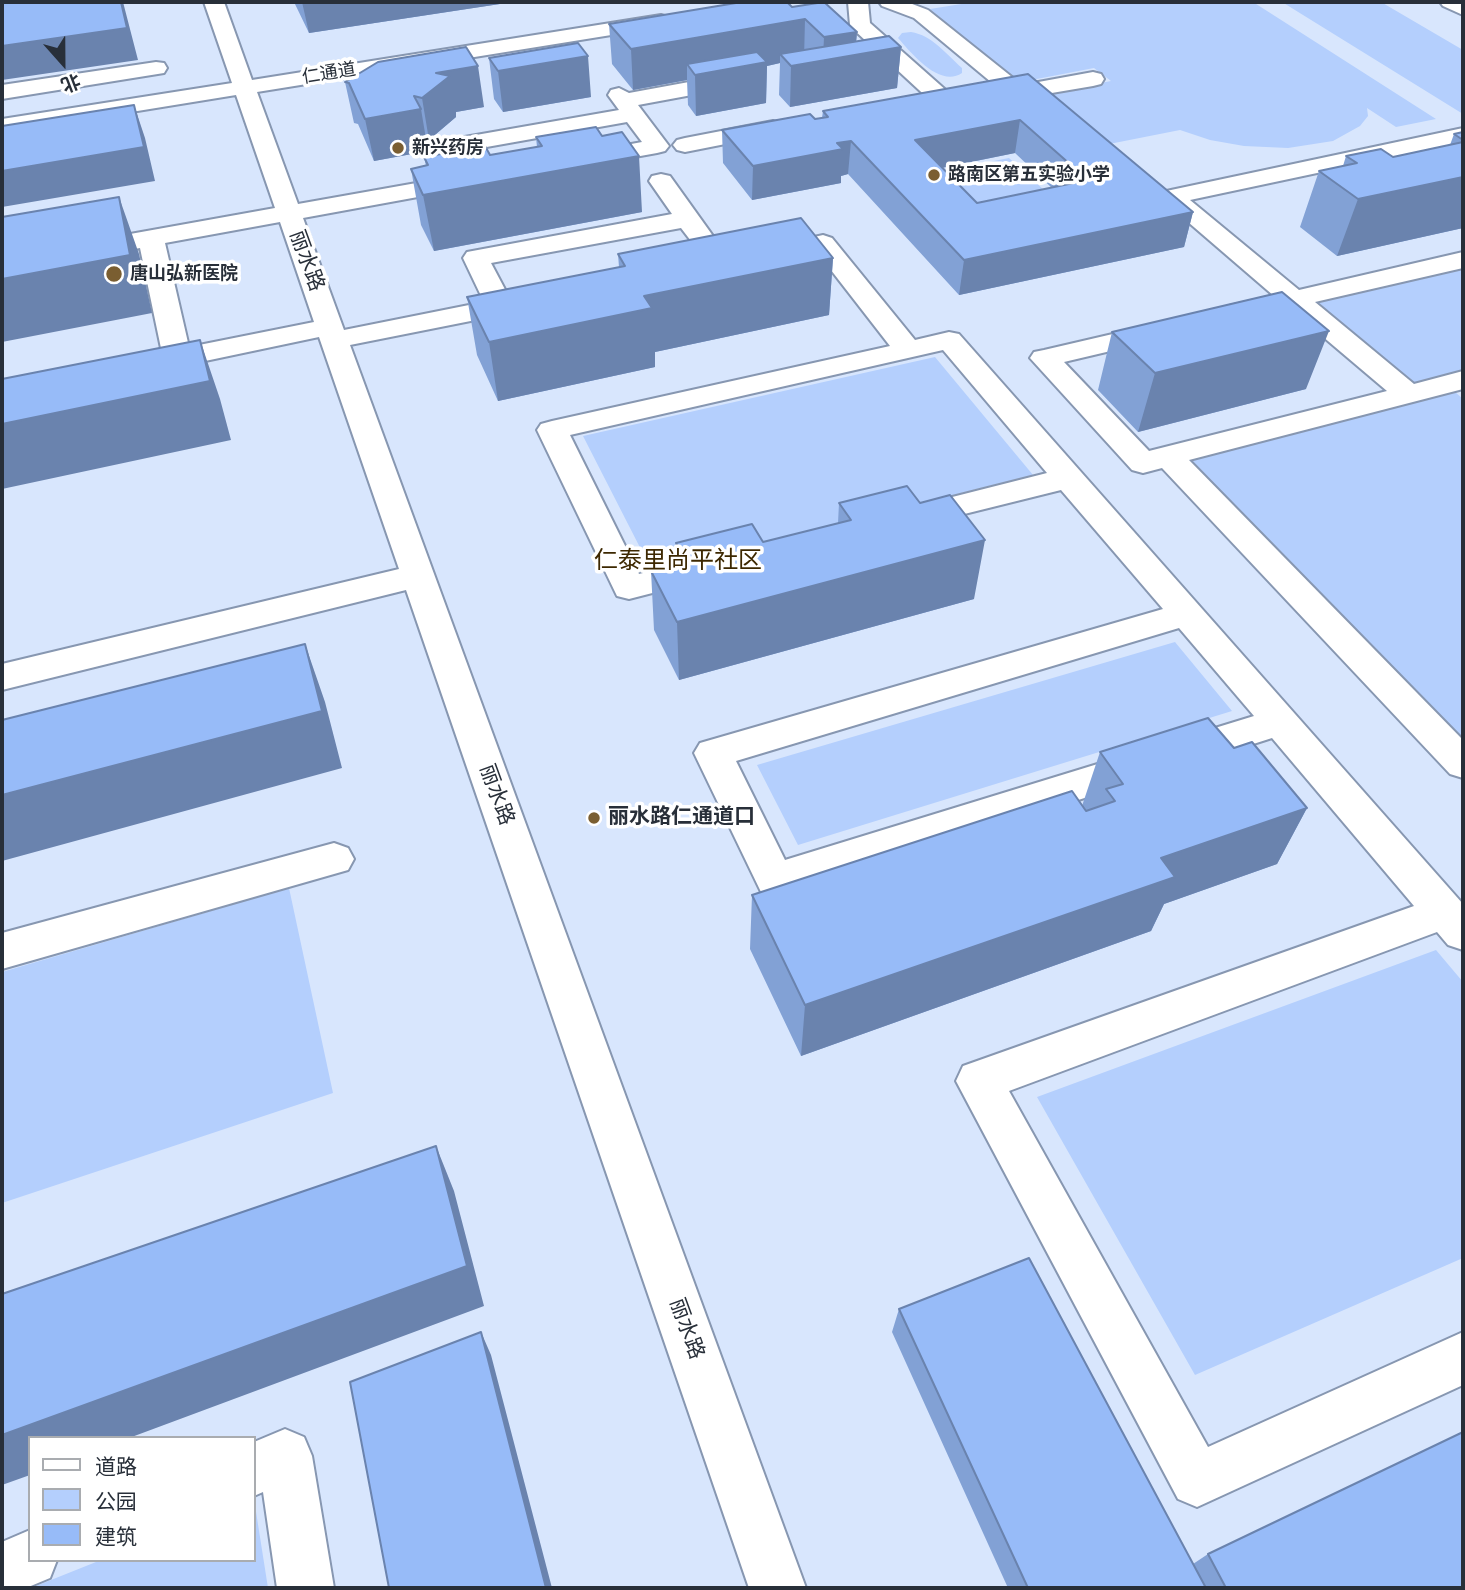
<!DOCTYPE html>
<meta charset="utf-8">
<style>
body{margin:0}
#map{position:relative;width:1465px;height:1590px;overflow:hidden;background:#d8e6fd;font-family:"Times New Roman","Noto Sans SC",serif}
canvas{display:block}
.frame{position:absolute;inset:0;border:4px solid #282f39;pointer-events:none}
.legend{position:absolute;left:28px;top:1436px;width:228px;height:126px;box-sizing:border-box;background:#fff;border:2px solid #a9acb0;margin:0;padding:9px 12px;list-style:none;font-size:21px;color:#282f39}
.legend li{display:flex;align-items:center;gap:14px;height:35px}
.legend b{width:35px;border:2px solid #a9acb0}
.north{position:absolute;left:28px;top:28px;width:70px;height:70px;-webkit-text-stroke:5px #fff;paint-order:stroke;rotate:159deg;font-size:19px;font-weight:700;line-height:28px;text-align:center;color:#282f39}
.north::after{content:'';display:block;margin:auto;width:24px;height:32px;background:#282f39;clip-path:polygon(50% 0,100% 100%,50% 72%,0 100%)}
</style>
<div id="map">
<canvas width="1465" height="1590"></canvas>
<div class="frame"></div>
<ul class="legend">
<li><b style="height:9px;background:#fff"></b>道路</li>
<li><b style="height:19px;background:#b4cffd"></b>公园</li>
<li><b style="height:19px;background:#97bbf8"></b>建筑</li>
</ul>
<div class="north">北</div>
</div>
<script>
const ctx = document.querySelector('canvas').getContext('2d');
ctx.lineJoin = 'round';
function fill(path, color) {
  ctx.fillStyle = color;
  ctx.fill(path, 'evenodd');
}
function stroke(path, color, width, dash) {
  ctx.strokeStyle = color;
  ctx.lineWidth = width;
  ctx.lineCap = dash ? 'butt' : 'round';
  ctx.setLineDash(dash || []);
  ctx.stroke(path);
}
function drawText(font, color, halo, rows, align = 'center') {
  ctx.font = font + ' "Times New Roman","Noto Sans SC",serif';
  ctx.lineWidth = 7;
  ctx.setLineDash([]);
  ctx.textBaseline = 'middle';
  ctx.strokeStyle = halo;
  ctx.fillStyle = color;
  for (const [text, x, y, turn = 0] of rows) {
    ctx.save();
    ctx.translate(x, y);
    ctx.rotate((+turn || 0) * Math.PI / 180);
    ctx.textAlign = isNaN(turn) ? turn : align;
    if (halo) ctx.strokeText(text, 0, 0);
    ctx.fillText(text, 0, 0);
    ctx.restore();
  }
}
const green = new Path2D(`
 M 974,2 L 1253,2 L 1436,119 L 1396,127 L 1367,108 L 1368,116 L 1360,126 L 1333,141 L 1288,148 L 1244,146 L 1210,140 L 1180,130 L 1089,148 L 1031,97 L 1111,81 L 1094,68 L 1016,83 L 930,9 Z
 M 1282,2 L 1381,2 L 1463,50 L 1463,114 Z
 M 911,32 C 932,35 947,55 962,68 L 962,73 C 940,88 912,54 898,38 L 902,33 Z
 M 1009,158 L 1069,213 L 978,232 L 923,175 Z
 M 1463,266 L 1463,371 L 1409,386 L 1309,304 Z
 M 935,357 L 1033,475 L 652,571 L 583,436 Z
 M 1454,391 L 1463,399 L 1463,746 L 1190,461 Z
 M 1175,642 L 1232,711 L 798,845 L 757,765 Z
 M 289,888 L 333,1093 L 2,1203 L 2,972 Z
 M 1436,950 L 1463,982 L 1463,1258 L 1195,1375 L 1037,1097 Z
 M 254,1499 L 268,1588 L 31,1588 L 101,1560 L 254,1560 Z`);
const minor = new Path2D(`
 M 204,2 L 224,2 L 252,80 L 661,15 L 668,17 L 671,21 L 668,25 L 661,27 L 257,92 L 298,204 L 467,174 L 476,176 L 479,181 L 476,186 L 467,188 L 303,218 L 344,330 L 484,302 L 463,258 L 467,252 L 672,214 L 649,181 L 652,176 L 661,174 L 670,176 L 713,236 L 709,241 L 700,244 L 691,241 L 681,228 L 491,263 L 509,297 L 521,295 L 531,297 L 535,303 L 531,309 L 350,345 L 806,1588 L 749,1588 L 406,590 L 2,690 L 2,664 L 399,569 L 319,337 L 153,372 L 143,369 L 139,363 L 143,357 L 162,353 L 140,248 L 2,273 L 2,257 L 275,208 L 236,95 L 2,133 L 2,119 L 232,83 ZM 280,222 L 314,322 L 189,347 L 165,243 Z
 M 848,2 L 868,2 L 870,23 L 948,92 L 951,97 L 948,102 L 932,102 L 853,29 L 850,25 Z
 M 879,2 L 907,2 L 928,10 L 1022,85 L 1093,72 L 1101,74 L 1104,79 L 1101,84 L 1093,86 L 1034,96 L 1036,99 L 1033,104 L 1025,106 L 1012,100 L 984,99 L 981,94 L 984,89 L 997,87 L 914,18 L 882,6 Z
 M 156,62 L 164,63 L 167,68 L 164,73 L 2,99 L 2,85 Z
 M 738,73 L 746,75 L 749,80 L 746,85 L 638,105 L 669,146 L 665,151 L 657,153 L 585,166 L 577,164 L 573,159 L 577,154 L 642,142 L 627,122 L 436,156 L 428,154 L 424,149 L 428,144 L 436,142 L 619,110 L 608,95 L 611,90 L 619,88 L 629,93 Z
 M 773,121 L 781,123 L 784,128 L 781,133 L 685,152 L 677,150 L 673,145 L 677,140 L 685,138 Z
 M 1463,128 L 1463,142 L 1190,200 L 1299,290 L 1463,252 L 1463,268 L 1315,302 L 1414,384 L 1463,371 L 1463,389 L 1189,460 L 1463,740 L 1463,778 L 1450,774 L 1162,468 L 1143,473 L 1132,470 L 1030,358 L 1034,352 L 1044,350 L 1160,323 L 1170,325 L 1174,331 L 1170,337 L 1064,362 L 1149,451 L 1387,391 L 1289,308 L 1239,320 L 1229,318 L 1225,312 L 1229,306 L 1274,296 L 1159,197 L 1162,192 L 1171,190 Z
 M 823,235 L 832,238 L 915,340 L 949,332 L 959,334 L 1463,904 L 1463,950 L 1448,945 L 1437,932 L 1009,1091 L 1208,1447 L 1463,1332 L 1463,1385 L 1197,1507 L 1178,1499 L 956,1081 L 963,1066 L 1414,906 L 1272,738 L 775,897 L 761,892 L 694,753 L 700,743 L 1163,609 L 1061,490 L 908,528 L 897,525 L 892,518 L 897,511 L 1047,473 L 943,350 L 570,435 L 639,574 L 703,558 L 715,561 L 720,569 L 715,577 L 703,580 L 629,599 L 617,596 L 537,430 L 541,424 L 552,421 L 890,346 L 817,252 L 769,262 L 760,259 L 756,254 L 760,249 ZM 1179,628 L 1254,716 L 785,860 L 736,761 Z
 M 334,843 L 348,848 L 354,859 L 348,870 L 2,969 L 2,933 Z
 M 285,1429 L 304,1437 L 312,1456 L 334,1588 L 277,1588 L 263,1492 L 254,1496 L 254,1442 Z
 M 30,1530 L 30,1560 L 57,1560 L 50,1578 L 26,1588 L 2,1588 L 2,1542 Z`);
const major = new Path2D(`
 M 1440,2 L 1463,2 L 1463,15 L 1443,6 Z`);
const wall = new Path2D(`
 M 294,2 L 513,2 L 309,33 Z
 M 792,7 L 857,32 L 856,42 L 901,47 L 897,88 L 790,107 L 779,95 L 780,63 L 767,66 L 766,103 L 696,116 L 688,105 L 687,80 L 633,90 L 612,64 L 609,24 Z
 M 489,58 L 591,97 L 503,112 L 494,99 Z
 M 1028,74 L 1193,212 L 1184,247 L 959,295 L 848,174 L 841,176 L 841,183 L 752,200 L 723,163 L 722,130 L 822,118 L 823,111 ZM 1015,153 L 1052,188 L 977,203 L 942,168 Z
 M 345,82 L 484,107 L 456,112 L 456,117 L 429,140 L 426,139 L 428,151 L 374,161 L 358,124 L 354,123 Z
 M 1463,132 L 1463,228 L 1337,256 L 1300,227 L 1319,171 L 1343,166 L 1346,156 L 1393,157 L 1450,145 L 1454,134 Z
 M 536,137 L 642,212 L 434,251 L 421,225 L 411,169 L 426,166 L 424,157 L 490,155 L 537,147 Z
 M 618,254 L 833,258 L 829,315 L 655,352 L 655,367 L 498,401 L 477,355 L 467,297 L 619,267 Z
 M 1112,332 L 1306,389 L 1138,432 L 1098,390 Z
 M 839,503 L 974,599 L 679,680 L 654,630 L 651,571 L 677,564 L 676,543 L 763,542 L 838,523 Z
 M 1234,748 L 1307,808 L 1277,864 L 1164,904 L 1151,931 L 801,1056 L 750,949 L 752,895 L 1082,806 L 1100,752 Z
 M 899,1309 L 1193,1564 L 1208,1554 L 1463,1588 L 1008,1588 L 892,1332 Z`);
const shadedWall = new Path2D(`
 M 121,2 L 123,2 L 138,60 L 2,80 L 2,46 Z
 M 302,2 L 513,2 L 309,33 Z
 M 805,19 L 804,59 L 780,54 L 780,63 L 767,66 L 766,103 L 696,116 L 695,75 L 687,64 L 687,80 L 633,90 L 631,49 Z
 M 857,32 L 855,55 L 901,47 L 897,88 L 790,107 L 791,66 L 823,60 L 824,37 Z
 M 588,56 L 591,97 L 503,112 L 498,71 Z
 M 478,66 L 484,107 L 456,112 L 456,117 L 429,140 L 422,98 L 436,73 Z
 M 134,105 L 145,138 L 155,181 L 2,207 L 2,171 Z
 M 421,109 L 428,151 L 374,161 L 365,119 Z
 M 1020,120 L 1015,153 L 911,174 L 915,140 Z
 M 851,141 L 848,174 L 841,176 L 841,183 L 752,200 L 753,166 L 837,143 Z
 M 639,156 L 642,212 L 434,251 L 423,195 Z
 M 1463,177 L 1463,228 L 1337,256 L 1358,199 Z
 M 119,197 L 139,254 L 152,313 L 2,342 L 2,279 Z
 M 1193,212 L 1184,247 L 959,295 L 964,260 Z
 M 833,258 L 829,315 L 655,352 L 655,367 L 498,401 L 489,342 L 644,296 Z
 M 1329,331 L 1306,389 L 1138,432 L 1155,373 Z
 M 200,340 L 220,399 L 231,440 L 2,489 L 2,424 Z
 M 985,540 L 974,599 L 679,680 L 677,622 Z
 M 305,644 L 325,702 L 342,768 L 2,861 L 2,795 Z
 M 1307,808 L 1277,864 L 1164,904 L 1151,931 L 801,1056 L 805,1005 L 1161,858 Z
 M 436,1146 L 454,1191 L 484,1306 L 129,1438 L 30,1438 L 30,1475 L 2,1485 L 2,1435 Z
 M 481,1332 L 491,1355 L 552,1588 L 546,1588 Z`);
const building = new Path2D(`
 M 2,2 L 121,2 L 127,28 L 2,46 Z
 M 742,2 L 787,2 L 792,7 L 824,2 L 857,32 L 824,37 L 805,19 L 631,49 L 609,24 Z
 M 889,36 L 901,47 L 791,66 L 780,54 Z
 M 578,43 L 588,56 L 498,71 L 489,58 Z
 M 466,47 L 478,66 L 436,73 L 450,76 L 422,98 L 414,96 L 421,109 L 365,119 L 349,83 L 345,82 L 378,62 Z
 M 757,52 L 767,62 L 695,75 L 687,64 Z
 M 1028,74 L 1193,212 L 964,260 L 851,141 L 837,143 L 843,149 L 753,166 L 722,130 L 810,114 L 815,119 L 828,117 L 823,111 ZM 1020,120 L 1088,180 L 977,203 L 915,140 Z
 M 134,105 L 144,147 L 2,171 L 2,126 Z
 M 596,127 L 602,136 L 622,132 L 639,156 L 423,195 L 411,169 L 428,165 L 424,157 L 485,146 L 490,155 L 542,146 L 536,137 Z
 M 1463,132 L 1463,140 L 1454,134 Z
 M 1463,142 L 1463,177 L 1358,199 L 1319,171 L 1357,163 L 1346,156 L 1381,149 L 1393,157 Z
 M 119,197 L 130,255 L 2,279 L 2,217 Z
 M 801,218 L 833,258 L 644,296 L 652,308 L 489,342 L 467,297 L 625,266 L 618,254 Z
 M 1282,292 L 1329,331 L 1155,373 L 1112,332 Z
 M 200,340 L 210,381 L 2,424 L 2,379 Z
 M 907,486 L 920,503 L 950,495 L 985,540 L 677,622 L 651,571 L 686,562 L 676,543 L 752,524 L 763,542 L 851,520 L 839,503 Z
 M 305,644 L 322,711 L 2,795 L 2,720 Z
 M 1208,718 L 1234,748 L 1252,742 L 1307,808 L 1161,858 L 1175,877 L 805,1005 L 752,895 L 1072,791 L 1086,811 L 1115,801 L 1106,789 L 1123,784 L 1100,752 Z
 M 436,1146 L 467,1266 L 2,1435 L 2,1294 Z
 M 1029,1258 L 1206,1588 L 1028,1588 L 899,1309 Z
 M 481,1332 L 546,1588 L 389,1588 L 350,1382 Z
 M 1463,1432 L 1463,1588 L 1226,1588 L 1208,1554 Z`);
const markers = [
 [398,148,7,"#7a5e31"],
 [934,175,7,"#7a5e31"],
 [114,274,9,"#7a5e31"],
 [594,818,7,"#7a5e31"]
];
const farStreetnames = [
 ["仁通道",329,74,-9]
];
const farPoinames = [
 ["新兴药房",412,148],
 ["路南区第五实验小学",948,175],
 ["唐山弘新医院",130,274]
];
const streetNames = [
 ["丽水路",306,261,70],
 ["丽水路",496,795,70],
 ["丽水路",686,1329,70]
];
const poiNames = [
 ["丽水路仁通道口",608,818]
];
const quarterNames = [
 ["仁泰里尚平社区",678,562]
];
fill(green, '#b4cffd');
stroke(minor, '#8797b1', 4);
stroke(major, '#8797b1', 4);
fill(minor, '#fff');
fill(major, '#fff');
fill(wall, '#82a1d5');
fill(shadedWall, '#6a83ae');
fill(building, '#97bbf8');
stroke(building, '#6a83ae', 2);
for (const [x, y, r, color] of markers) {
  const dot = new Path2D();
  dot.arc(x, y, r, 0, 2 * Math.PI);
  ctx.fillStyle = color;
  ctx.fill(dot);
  stroke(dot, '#fff', 2.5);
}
drawText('18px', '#282f39', '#fff', farStreetnames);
drawText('bold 18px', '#282f39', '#fff', farPoinames, 'left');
drawText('21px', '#282f39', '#fff', streetNames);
drawText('bold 21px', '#282f39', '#fff', poiNames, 'left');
drawText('24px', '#3d2801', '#fff', quarterNames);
</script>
